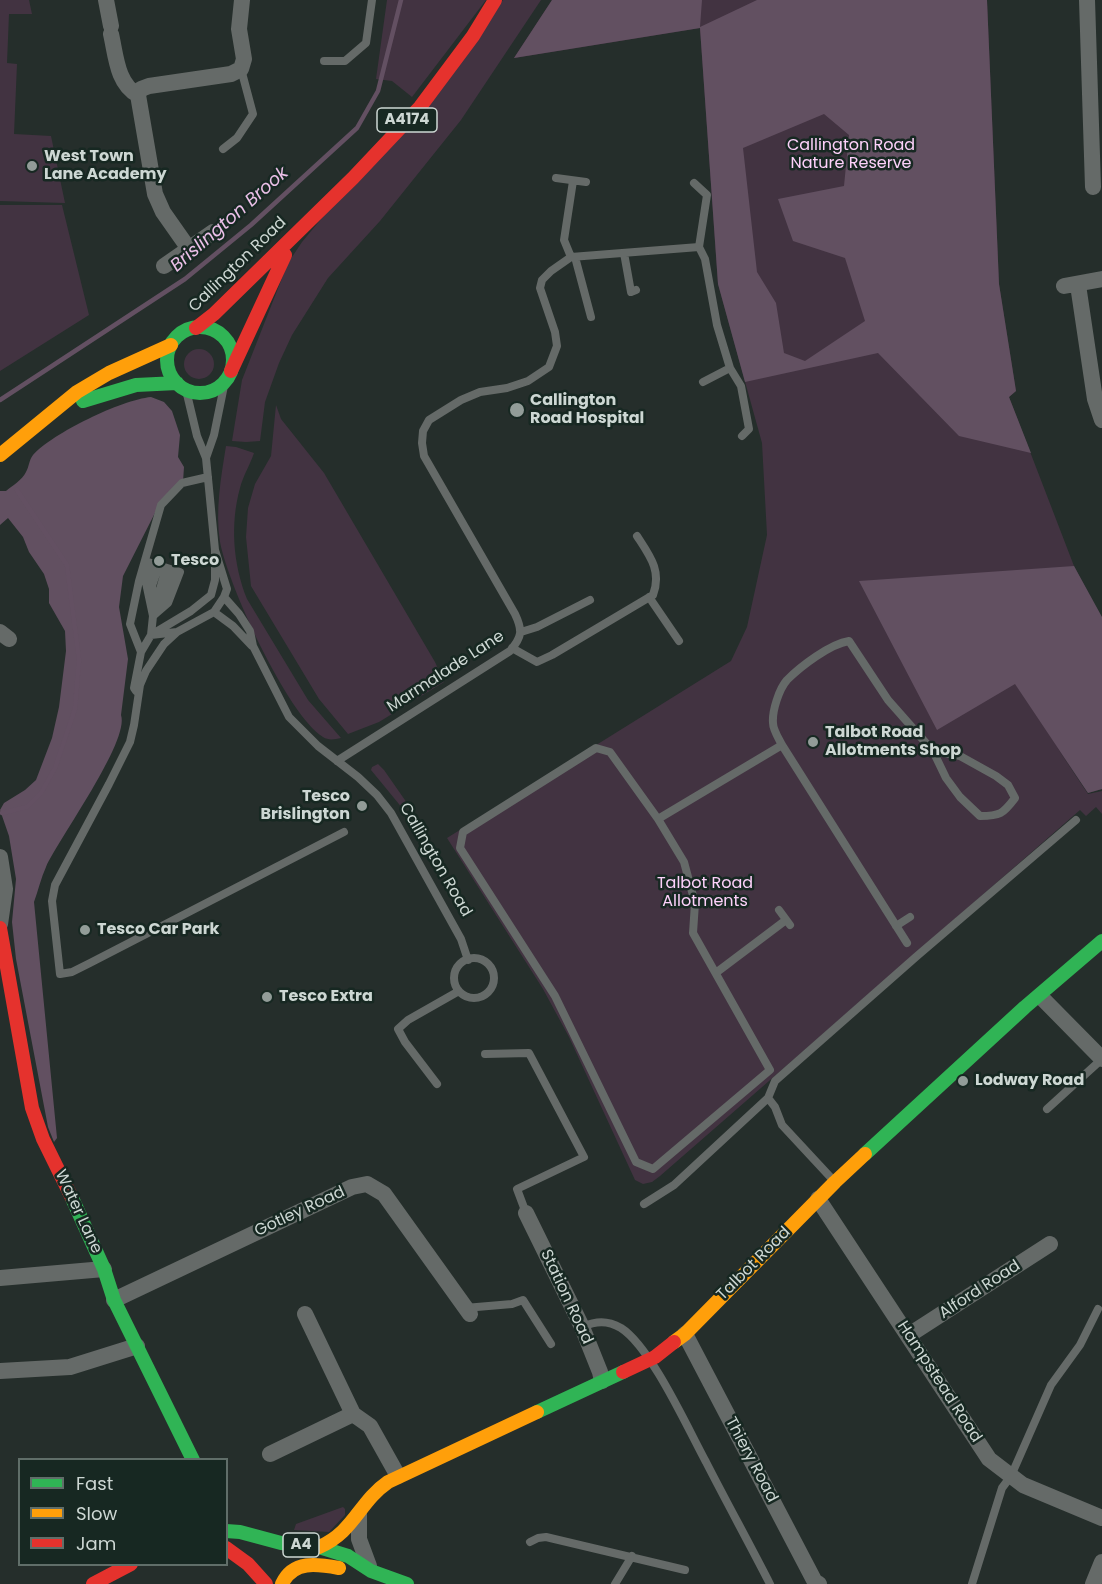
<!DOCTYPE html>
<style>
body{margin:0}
#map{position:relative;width:1102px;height:1584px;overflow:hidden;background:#252e2b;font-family:Poppins,sans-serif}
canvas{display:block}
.legend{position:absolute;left:18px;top:1458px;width:210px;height:108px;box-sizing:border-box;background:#172822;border:2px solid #606e69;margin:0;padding:8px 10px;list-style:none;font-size:18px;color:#cdd7d3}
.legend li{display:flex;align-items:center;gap:12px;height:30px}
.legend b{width:30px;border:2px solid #606e69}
</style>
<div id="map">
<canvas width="1102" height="1584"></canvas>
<ul class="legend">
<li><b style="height:8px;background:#30b455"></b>Fast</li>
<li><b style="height:8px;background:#ff9f0a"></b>Slow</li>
<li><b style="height:8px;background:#e5322d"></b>Jam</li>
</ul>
</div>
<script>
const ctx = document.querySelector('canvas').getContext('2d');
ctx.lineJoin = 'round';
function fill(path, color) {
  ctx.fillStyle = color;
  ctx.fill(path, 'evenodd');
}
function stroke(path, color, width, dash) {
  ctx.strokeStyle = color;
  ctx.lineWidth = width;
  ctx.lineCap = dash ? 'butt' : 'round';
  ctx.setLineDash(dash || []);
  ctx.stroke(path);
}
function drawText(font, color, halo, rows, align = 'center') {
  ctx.font = font + ' Poppins,sans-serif';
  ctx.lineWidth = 5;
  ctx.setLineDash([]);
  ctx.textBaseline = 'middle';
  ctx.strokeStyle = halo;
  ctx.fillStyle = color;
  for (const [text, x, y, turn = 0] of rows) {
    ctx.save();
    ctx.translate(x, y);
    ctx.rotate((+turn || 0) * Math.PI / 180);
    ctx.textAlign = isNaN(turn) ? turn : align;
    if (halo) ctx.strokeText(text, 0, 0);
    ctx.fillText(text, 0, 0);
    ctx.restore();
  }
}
const green = new Path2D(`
 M 0,0 L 29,0 L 32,14 L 9,14 L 7,63 L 17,64 L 14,134 L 51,136 L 65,203 L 0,201 Z
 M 387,0 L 486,0 L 412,97 L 392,81 L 376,79 Z
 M 503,0 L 541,0 L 461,120 L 380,221 L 328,278 L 292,335 L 279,363 L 265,402 L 260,441 L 246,442 L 232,441 L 242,380 L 288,263 L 302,242 Z
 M 552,0 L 987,0 L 999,284 L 1016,391 L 1009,397 L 1074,566 L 1102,619 L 1102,789 L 1088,793 L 1056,746 L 1088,794 L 1102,791 L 1102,814 L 1096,807 L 1086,816 L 1080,810 L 660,1176 L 652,1182 L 643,1184 L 635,1180 L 569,1037 L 543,989 L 447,838 L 731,661 L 747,627 L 767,535 L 762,443 L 718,284 L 700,28 L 514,58 Z
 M 0,205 L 62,205 L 89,315 L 0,371 Z
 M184 364a15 15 0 1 1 30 0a15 15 0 1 1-30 0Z
 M 276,405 L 281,419 L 324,473 L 435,662 L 444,682 L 379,722 L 348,734 L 319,699 L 251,586 L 246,537 L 248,508 L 255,484 L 271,456 Z
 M 226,446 L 236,447 L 254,453 C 250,465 243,476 240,488 C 230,524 233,564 247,599 L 308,700 L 341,738 C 335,739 329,741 323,737 C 287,714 228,585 220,542 C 215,511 221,477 226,446 Z
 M 378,764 L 384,770 L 407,803 L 408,807 L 403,809 L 371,770 L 372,767 Z
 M 343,1507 L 345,1509 L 345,1515 L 329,1532 L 294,1530 L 296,1524 Z`);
const forest = new Path2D(`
 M 552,0 L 702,0 L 700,27 L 757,0 L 987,0 L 999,284 L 1016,391 L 1009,397 L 1031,453 L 959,436 L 878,353 L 745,382 L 718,284 L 700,28 L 514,58 ZM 824,114 L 849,135 L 844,186 L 778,199 L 793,241 L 845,258 L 865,321 L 805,361 L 784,353 L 776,303 L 757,272 L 743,148 Z
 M 151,397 L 164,402 L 172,411 L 180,435 L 178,457 L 184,467 L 183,482 L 159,505 L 123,576 L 119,607 L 128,659 L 121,715 C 130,741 59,838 46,867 C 41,878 38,891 34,902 L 57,1138 L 54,1142 L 48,1127 L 16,959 L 12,922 L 16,879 L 9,836 L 0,810 L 4,803 L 25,790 L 36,780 L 52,738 L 59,707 L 66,651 L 65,631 L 49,603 L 49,589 L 44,574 L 29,552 L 23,537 L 8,518 L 0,525 L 0,491 L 6,491 C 12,486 22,480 26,472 C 29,467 29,460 33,455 C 53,433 121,400 151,397 Z
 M 1074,566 L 1102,617 L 1102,789 L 1088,793 L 1015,684 L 937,730 L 859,581 Z`);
const stream = new Path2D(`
 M 0,400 L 185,279 L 251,225 L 357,128 L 378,91 L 401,0
 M 2,813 L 27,807 L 41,793 L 55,768 L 75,709 L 79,660 L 67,565 L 17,490`);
const lane = new Path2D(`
 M 324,61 L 345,61 L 366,43 L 372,0
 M 223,149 L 237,138 L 253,114 L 241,69
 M 556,178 L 586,182
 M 694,183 L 707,195 L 699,247 L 705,259 L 717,325 L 730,368 L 741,386 L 749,429 L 742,436
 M 624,253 L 631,292 L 636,290
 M 571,257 L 564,240 L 573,181
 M 575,257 L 591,317
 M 703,382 L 730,368
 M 206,458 L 214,435 L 225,381
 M 215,550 L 227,589 L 224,597 L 239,614 L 250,631 L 253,646 L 289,717 L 318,746 L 358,777 L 377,795 L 391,813 L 461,939 L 468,960
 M 145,561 L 180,572 L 168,603 L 153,616 L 151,635 L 177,632
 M 152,563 L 146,583 L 153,616
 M 153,594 L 152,586 L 159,565
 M 224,597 L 214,612 L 177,632 L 164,644 L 146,671 L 140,685 L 134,725 L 130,742 L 109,784 L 55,885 L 52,901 L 60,974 L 72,972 L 90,963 L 344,832
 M 649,597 L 679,641
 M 156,603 L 166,568
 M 156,610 L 166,590 L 173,570
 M 214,612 L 233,626 L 252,646
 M 521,632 L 537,627 L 590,600
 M 512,648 L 537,662 L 552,655 L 653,595 C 662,571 650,556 637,536
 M 141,652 L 130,624 L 139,581 L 161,505 L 182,483 L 208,477
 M 136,691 L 134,688 L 141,652 L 151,635 L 191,611 L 211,595 L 215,580 L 215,550 L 206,458 L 197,436 L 186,390
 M 337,761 L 510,651 C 522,637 523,631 515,614 L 424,456 L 422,443 L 423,431 L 429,420 L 461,400 L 480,392 L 507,388 L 528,381 L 549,367 L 557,346 L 555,332 L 540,288 L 542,280 L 551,271 L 571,257 L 699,247
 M 658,819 L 684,862 L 695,903 L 693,933 L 770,1070 L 653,1169 L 636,1162 L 555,996 L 460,848 L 463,832 L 596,748 L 610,752 L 658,819 L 782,745
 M 779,910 L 790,925
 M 896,926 L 910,917
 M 907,943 L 782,745 C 779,739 773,730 773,723 C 772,711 779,689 787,680 C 801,666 830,644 849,641 L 888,700 L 933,751 L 946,778 L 960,797 L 980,816 C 1000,816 1003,814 1015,798 L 1008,785 L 996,776 L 960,756 L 933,751
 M454 978a20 20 0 1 1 40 0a20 20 0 1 1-40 0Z
 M 717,972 L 786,920
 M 485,1054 L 529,1053 L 584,1157 L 517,1189 L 526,1213
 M 437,1084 L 405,1042 L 398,1029 L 408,1020 L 459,991
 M 768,1098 L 775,1107 L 782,1125 L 834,1181
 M 1047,1109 L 1102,1059
 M 644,1204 L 674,1185 L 768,1098 L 775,1081 L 917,956 L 1076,820
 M 465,1308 L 512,1304 L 523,1300 L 551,1344
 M 582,1327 C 596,1321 607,1320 621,1328 C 651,1347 688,1429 706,1462 C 727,1503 749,1543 770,1584
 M 530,1542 L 538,1538 L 546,1537 L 685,1570
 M 615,1584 L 632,1556
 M 972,1584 L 1002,1488 L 1011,1476 L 1051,1385 L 1080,1345 L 1098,1309`);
const street = new Path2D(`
 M 106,0 L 111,26
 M 1087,0 L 1093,187
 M 111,34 C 116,56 117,84 138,95
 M 138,95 L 141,89 L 149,86 L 231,74 L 241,69 L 244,59 L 239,29 L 242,0
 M 138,95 L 155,194 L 163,212 L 189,249
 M 164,266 L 213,232
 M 1078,285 L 1095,399 L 1102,420
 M 1064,286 L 1102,279
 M 0,632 L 9,639
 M 0,857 L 5,889 L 0,924
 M 1040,996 L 1102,1059
 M 818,1199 L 989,1459 L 1023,1485 L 1102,1518
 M 526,1213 L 582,1327 L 600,1372 L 602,1381
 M 0,1278 L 104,1269
 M 114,1300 L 352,1187 L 367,1184 L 384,1194 L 470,1314
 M 305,1314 L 353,1414 L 370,1426 L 398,1476
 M 685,1334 L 815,1582 L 819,1584
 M 909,1335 L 1050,1244
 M 0,1371 L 70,1367 L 137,1346
 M 270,1454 L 353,1414
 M 359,1514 L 359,1539 L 369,1566
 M 1093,1584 L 1102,1562`);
const fast = new Path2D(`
 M167 360a33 33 0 1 1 66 0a33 33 0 1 1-66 0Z
 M 83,401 L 136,385 L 177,383
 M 865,1154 L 1025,1007 L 1102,941
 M 72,1198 L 104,1269 L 114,1300 L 193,1460
 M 537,1412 L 623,1372
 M 226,1531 L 240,1532 L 281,1543 L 319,1547 L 348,1556 L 371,1571 L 407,1584`);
const slow = new Path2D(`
 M 0,455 L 77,392 L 109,373 L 171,345
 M 674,1342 L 685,1334 L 835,1182 L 865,1154
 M 319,1547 C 354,1532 359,1502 388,1482 L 537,1412
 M 282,1584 C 293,1560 317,1564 339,1568`);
const jam = new Path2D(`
 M 196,328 L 214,314 L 353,178 L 420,107 L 473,36 L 495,0
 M 231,371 L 285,255
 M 0,928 L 32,1108 L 43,1139 L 72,1198
 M 226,1548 L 248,1564 L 266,1584
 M 93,1584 L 131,1564`);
const jamBridge = new Path2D(`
 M 623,1372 L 655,1357 L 674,1342`);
const markers = [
 [32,166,6,"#929c98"],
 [517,410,8,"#929c98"],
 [159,561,6,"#929c98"],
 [813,742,6,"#929c98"],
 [362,806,6,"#929c98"],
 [85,930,6,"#929c98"],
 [267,997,6,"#929c98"],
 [963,1081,6,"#929c98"]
];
const shields = [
 [407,120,60],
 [301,1545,36]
];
const shieldNames = [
 ["A4174",407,120],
 ["A4",301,1545]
];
const parkNames = [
 ["Callington Road",851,146],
 ["Nature Reserve",851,164],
 ["Talbot Road",705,884],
 ["Allotments",705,902]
];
const poiNames = [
 ["West Town",44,157],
 ["Lane Academy",44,175],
 ["Callington",530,401],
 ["Road Hospital",530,419],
 ["Tesco",171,561],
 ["Talbot Road",825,733],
 ["Allotments Shop",825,751],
 ["Tesco",350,797,"right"],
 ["Brislington",350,815,"right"],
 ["Tesco Car Park",97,930],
 ["Tesco Extra",279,997],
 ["Lodway Road",975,1081]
];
const streetNames = [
 ["Callington Road",238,265,-44],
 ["Marmalade Lane",446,672,-33],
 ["Callington Road",435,860,60],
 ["Water Lane",78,1212,65],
 ["Gotley Road",300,1212,-25],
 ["Talbot Road",754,1264,-45],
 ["Alford Road",980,1290,-33],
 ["Station Road",566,1297,65],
 ["Hampstead Road",939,1382,57],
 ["Thiery Road",751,1460,62]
];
const waterNames = [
 ["Brislington Brook",230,220,-41]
];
fill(green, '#423341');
fill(forest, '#625061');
stroke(stream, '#635062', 4.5);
stroke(lane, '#656a68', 8);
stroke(street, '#656a68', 16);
stroke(fast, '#30b455', 14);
stroke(slow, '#ff9f0a', 14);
stroke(jam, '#e5322d', 14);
stroke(jamBridge, '#e5322d', 14);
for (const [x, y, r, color] of markers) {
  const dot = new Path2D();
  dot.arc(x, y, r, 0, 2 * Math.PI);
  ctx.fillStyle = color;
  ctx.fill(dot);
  stroke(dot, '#172822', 2);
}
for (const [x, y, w] of shields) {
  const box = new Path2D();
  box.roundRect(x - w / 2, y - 12, w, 24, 4.5);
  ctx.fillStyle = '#172822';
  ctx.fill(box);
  stroke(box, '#cdd7d3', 1.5);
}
drawText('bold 15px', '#cdd7d3', null, shieldNames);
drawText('16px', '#fdd1fa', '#172822', parkNames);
drawText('bold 16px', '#cdd7d3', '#172822', poiNames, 'left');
drawText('16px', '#cdd7d3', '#172822', streetNames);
drawText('italic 18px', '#ebc0e8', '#172822', waterNames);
</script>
